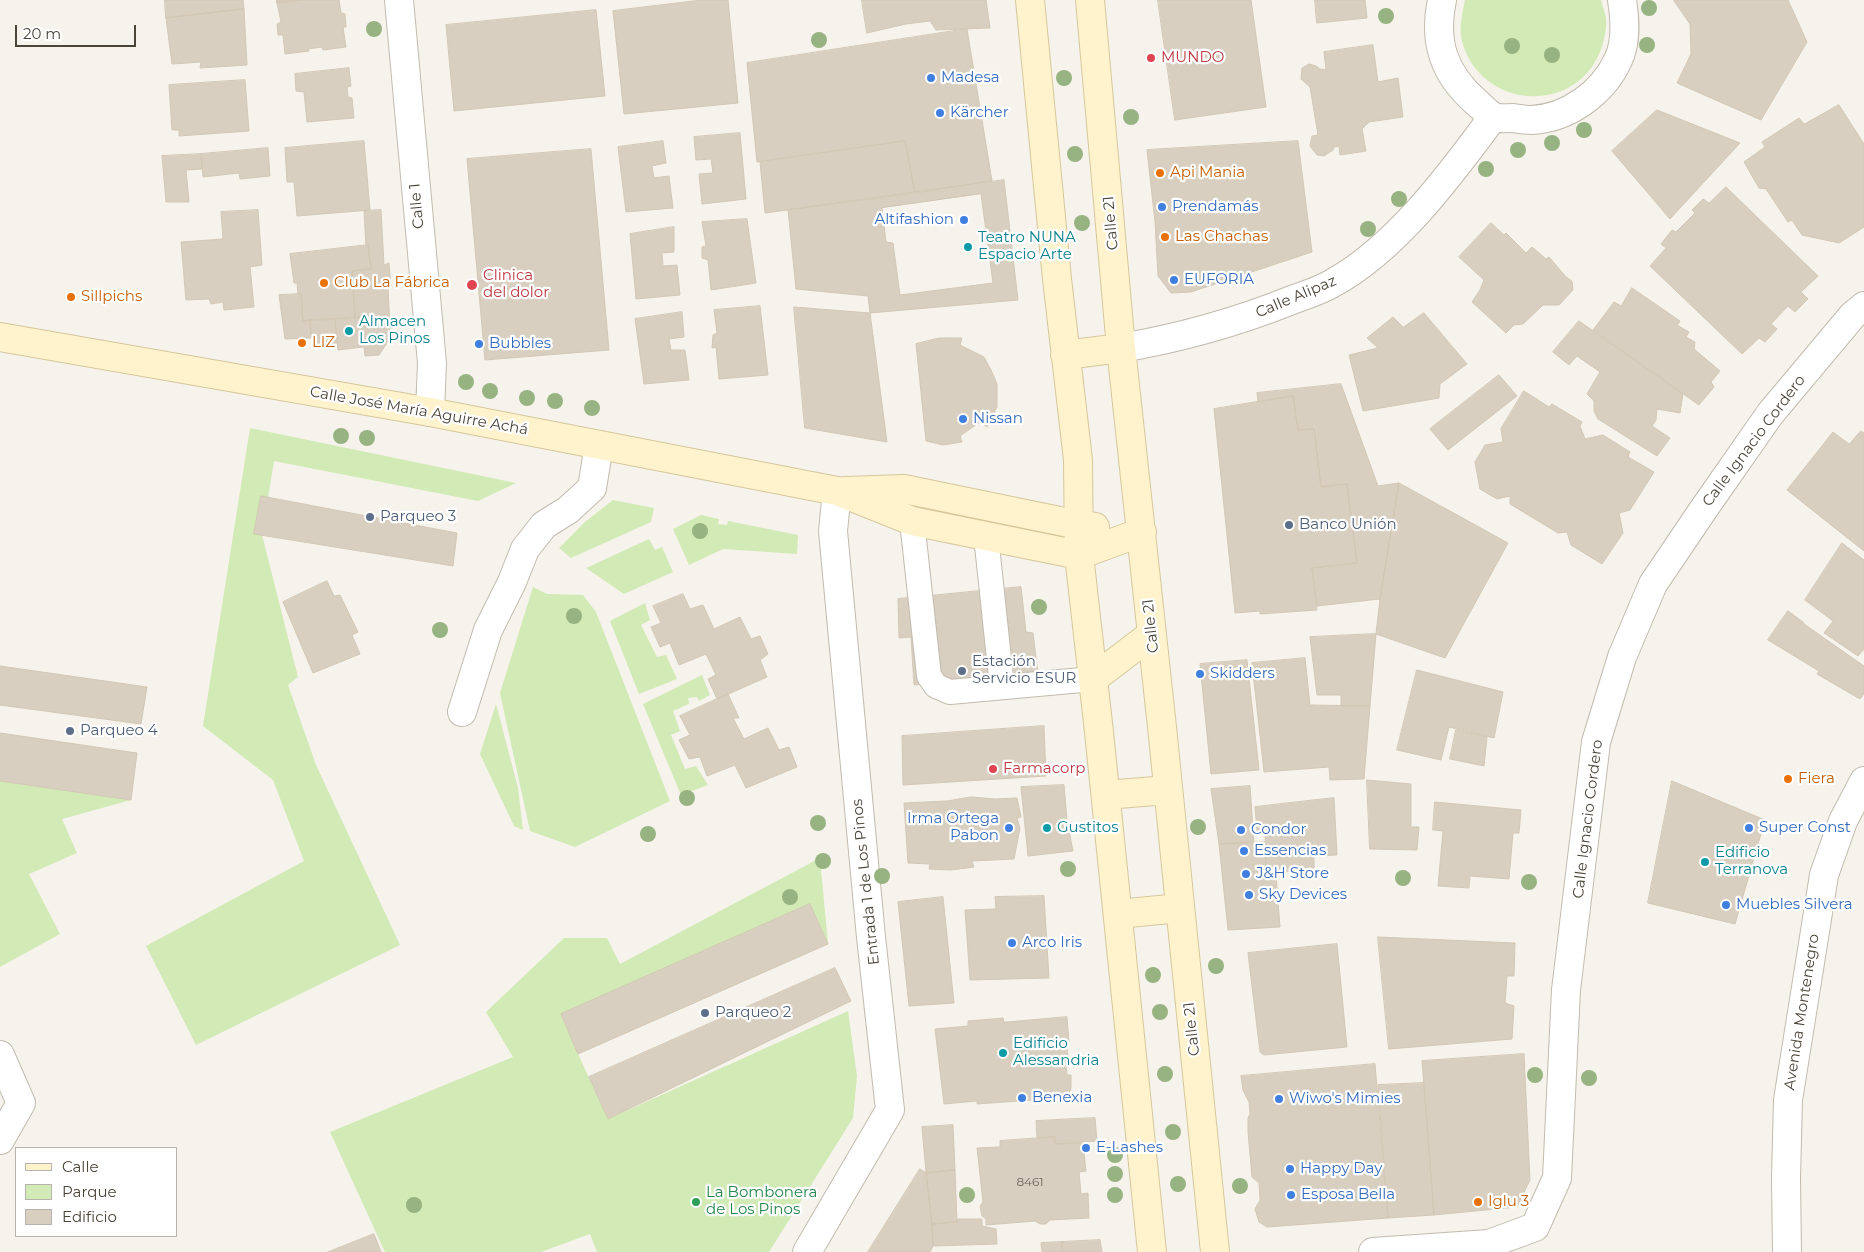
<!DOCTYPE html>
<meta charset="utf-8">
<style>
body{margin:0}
#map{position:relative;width:1864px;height:1252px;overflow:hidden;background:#f6f3ec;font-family:Montserrat,sans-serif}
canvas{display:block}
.legend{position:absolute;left:15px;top:1147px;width:162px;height:90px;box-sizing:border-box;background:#fff;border:1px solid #b7b4b0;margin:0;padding:6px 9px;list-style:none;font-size:15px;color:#4b4439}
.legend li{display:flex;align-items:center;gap:10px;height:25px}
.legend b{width:25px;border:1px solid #b7b4b0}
.scale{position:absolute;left:15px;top:25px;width:121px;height:22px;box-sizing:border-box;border:2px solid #4b4439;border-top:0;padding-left:6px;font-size:15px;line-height:18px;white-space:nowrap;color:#4b4439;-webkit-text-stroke:4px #fff;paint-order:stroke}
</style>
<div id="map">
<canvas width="1864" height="1252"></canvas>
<ul class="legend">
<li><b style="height:6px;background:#fff3cd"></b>Calle</li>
<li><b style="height:14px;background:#d2eab5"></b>Parque</li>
<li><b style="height:14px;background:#d8cfc1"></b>Edificio</li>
</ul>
<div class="scale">20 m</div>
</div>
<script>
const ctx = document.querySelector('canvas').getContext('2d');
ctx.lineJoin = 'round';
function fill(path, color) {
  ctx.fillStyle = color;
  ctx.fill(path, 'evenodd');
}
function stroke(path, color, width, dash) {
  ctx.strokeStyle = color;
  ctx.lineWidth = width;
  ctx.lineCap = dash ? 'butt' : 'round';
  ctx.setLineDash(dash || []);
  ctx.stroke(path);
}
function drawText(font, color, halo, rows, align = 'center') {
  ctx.font = font + ' Montserrat,sans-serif';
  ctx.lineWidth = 4.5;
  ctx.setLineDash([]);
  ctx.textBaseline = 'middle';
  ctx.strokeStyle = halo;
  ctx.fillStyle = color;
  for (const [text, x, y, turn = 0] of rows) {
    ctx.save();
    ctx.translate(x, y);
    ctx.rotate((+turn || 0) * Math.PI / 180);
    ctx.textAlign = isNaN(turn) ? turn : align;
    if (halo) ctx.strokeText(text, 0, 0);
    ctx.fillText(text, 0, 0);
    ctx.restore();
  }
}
const green = new Path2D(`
 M 1465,0 L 1601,0 C 1602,6 1605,12 1606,18 C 1607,29 1604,42 1600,52 C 1574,115 1484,109 1463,45 C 1458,30 1462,15 1465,0 Z
 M 250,428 L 516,483 L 478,501 L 274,461 L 262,535 L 298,677 L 288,685 L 316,765 L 400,945 L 196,1045 L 146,946 L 304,861 L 273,780 L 203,726 Z
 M 613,500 L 654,508 L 651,522 L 571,558 L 559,548 L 585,522 Z
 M 701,515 L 719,519 L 718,524 L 727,525 L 728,521 L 798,535 L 797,554 L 723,549 L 689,565 L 673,529 Z
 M 649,539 L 655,550 L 662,547 L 673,572 L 624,594 L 586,568 Z
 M 533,587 L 547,594 L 583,595 L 596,612 L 670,801 L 575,847 L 530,831 L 500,693 Z
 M 645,603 L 650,620 L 641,625 L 657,657 L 666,655 L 677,679 L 639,694 L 610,621 Z
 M 702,675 L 710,695 L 699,701 L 697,697 L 688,698 L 689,704 L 673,711 L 680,731 L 671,735 L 685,769 L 696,766 L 708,785 L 681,795 L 643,704 Z
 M 496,704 L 518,788 L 523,830 L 514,826 L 480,754 Z
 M 0,781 L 131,800 L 62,819 L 77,853 L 29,874 L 60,934 L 0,967 Z
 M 820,858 L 828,944 L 810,904 L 578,1054 L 608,1119 L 848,1011 L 857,1076 L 853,1118 L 769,1252 L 597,1252 L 590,1234 L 541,1252 L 385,1252 L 330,1132 L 513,1057 L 486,1012 L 564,938 L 607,938 L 620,964 Z`);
const building = new Path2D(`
 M 165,0 L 243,0 L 244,9 L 166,18 Z
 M 277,0 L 301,0 L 277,3 Z
 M 301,0 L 339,0 L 341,13 L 345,14 L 346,27 L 343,27 L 346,47 L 323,50 L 322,47 L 308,49 L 309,51 L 285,54 L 283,35 L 278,35 L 277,24 L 281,22 L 277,3 Z
 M 702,0 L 728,0 L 738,103 L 624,114 L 613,11 Z
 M 862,0 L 986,0 L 990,28 L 936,30 L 930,21 L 906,24 L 867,33 Z
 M 1158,0 L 1251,0 L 1266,107 L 1175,120 Z
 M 1315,0 L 1365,0 L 1367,18 L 1317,23 Z
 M 1677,0 L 1788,0 L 1807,42 L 1761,120 L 1677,83 L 1691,54 L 1690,24 L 1674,1 Z
 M 244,9 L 247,65 L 200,68 L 201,62 L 172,64 L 166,18 Z
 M 596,10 L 605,96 L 454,111 L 446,25 Z
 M 967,29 L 992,181 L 915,193 L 905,141 L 757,162 L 747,63 Z
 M 1373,45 L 1378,82 L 1398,78 L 1403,117 L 1369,122 L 1362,129 L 1366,151 L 1340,155 L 1339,146 L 1334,147 L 1333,150 L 1324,156 L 1317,155 L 1310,146 L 1312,136 L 1318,135 L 1310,87 L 1301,79 L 1302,68 L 1309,64 L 1316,66 L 1320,69 L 1326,70 L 1324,52 Z
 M 349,68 L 351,86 L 347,87 L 348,97 L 352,98 L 354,118 L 307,122 L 304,92 L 296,91 L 295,74 Z
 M 245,80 L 249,131 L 179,136 L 179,130 L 172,130 L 169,85 Z
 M 1839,105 L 1864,144 L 1864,227 L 1839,243 L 1802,235 L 1792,220 L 1788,222 L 1766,189 L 1759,188 L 1744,162 L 1765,147 L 1762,142 L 1799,118 L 1804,124 Z
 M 1657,110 L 1740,143 L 1670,219 L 1612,151 Z
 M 740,133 L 746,199 L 702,204 L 699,174 L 713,173 L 711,159 L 696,160 L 694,137 Z
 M 364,141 L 370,210 L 297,216 L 294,182 L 287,182 L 285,148 Z
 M 663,141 L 666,163 L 652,166 L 654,178 L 669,176 L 673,208 L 626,212 L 618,147 Z
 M 905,141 L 915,193 L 765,213 L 760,162 Z
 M 1298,141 L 1312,252 L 1191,292 L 1171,293 L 1158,276 L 1155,222 L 1147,150 Z
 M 268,148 L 270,176 L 240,179 L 239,173 L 203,177 L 201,154 Z
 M 591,149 L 609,350 L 485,360 L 467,159 Z
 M 201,154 L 202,169 L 186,170 L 189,202 L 166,202 L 162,156 Z
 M 1004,180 L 1018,300 L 870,313 L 868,296 L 796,289 L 788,210 Z
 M 1726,187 L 1818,276 L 1801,292 L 1808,299 L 1795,312 L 1788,306 L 1771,324 L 1777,329 L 1765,342 L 1759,338 L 1742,354 L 1650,266 L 1666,248 L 1661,244 L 1672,230 L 1676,232 L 1695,213 L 1692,210 L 1703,199 L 1709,203 Z
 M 981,194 L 993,283 L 900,295 L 893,243 L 886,242 L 882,208 Z
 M 258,210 L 262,265 L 250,267 L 254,307 L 224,310 L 223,302 L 211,304 L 209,299 L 186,300 L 181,242 L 223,239 L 221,212 Z
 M 381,210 L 384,265 L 389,263 L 391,286 L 388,287 L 390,329 L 387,343 L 379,355 L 365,356 L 360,317 L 355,318 L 352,271 L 371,269 L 368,245 L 366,246 L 364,211 Z
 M 747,219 L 756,283 L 711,290 L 708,260 L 702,258 L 702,247 L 706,246 L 702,222 Z
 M 1491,223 L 1504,235 L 1506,233 L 1526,253 L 1532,247 L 1546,259 L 1549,257 L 1566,277 L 1572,281 L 1573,290 L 1559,305 L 1543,305 L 1523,324 L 1514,325 L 1506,333 L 1472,302 L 1480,290 L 1484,280 L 1459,257 Z
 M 674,227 L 674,252 L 662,253 L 663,266 L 677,265 L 680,295 L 636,299 L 630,234 Z
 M 368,245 L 371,269 L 352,271 L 355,318 L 303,321 L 301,294 L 298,294 L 297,283 L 294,283 L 290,254 Z
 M 1632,288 L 1680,321 L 1677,325 L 1689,332 L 1686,337 L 1695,342 L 1694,349 L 1720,371 L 1711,382 L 1714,387 L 1699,405 L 1593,330 L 1614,302 L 1621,306 Z
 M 301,294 L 303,321 L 310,320 L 311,338 L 285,339 L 279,295 Z
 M 760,306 L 768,375 L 719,379 L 716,347 L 712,348 L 713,335 L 717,333 L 714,310 Z
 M 794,307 L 870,313 L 887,442 L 805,428 Z
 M 682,312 L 684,337 L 669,339 L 671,350 L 685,350 L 689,380 L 644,384 L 635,319 Z
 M 1424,313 L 1467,364 L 1440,384 L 1439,398 L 1363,411 L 1349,355 L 1378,348 L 1367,338 L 1393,317 L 1403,327 Z
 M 360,317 L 363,347 L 338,350 L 335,319 Z
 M 335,319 L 337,343 L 313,344 L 310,320 Z
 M 1579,321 L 1683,394 L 1680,413 L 1657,409 L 1656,420 L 1652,426 L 1670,438 L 1657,456 L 1598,419 L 1594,411 L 1594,401 L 1587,394 L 1600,372 L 1577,356 L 1569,365 L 1553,352 Z
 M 939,338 L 962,338 L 960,345 L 984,357 L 991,370 L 997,384 L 997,407 L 987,427 L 980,422 L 960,436 L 962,442 L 943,445 L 926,441 L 916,344 Z
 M 1499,375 L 1517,396 L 1448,450 L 1430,429 Z
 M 1341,384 L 1378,486 L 1399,483 L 1380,599 L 1317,606 L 1312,568 L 1357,563 L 1347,484 L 1321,487 L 1314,429 L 1298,430 L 1293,396 L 1258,402 L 1257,393 Z
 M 1524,391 L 1549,407 L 1552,404 L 1582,422 L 1580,426 L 1585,439 L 1603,435 L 1630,452 L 1628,457 L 1654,472 L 1630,510 L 1619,513 L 1623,533 L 1602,564 L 1571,545 L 1567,532 L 1558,533 L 1510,504 L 1510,496 L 1497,499 L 1480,489 L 1475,462 L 1485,445 L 1503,442 L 1501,429 Z
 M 1293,396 L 1298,430 L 1314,429 L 1321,487 L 1347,484 L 1357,563 L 1312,568 L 1317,610 L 1260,614 L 1260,611 L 1235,613 L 1214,409 Z
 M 1861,431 L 1864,433 L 1864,551 L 1787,490 L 1833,432 L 1849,444 Z
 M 1399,483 L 1508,543 L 1445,658 L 1376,634 L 1380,599 Z
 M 261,496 L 457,533 L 453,566 L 254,534 Z
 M 1842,543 L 1864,560 L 1864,649 L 1858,656 L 1824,633 L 1833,621 L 1805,600 Z
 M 327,581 L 334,596 L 340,595 L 358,632 L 352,635 L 360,654 L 313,673 L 283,602 Z
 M 1021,587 L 1026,632 L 1033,633 L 1038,674 L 914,685 L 911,637 L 899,638 L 898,599 Z
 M 683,594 L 690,609 L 703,605 L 714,629 L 740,617 L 751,639 L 760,636 L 768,654 L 760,660 L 767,677 L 717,699 L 708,679 L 716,675 L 706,654 L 679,665 L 670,643 L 660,647 L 651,627 L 661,623 L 653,606 Z
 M 1788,611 L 1803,622 L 1804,624 L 1864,666 L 1864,694 L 1860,699 L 1817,674 L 1819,671 L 1768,640 Z
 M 1376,634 L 1370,706 L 1341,706 L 1341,695 L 1317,695 L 1310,637 Z
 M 1305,658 L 1310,705 L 1370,706 L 1364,779 L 1330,780 L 1329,767 L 1264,772 L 1252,663 Z
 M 1247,660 L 1259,770 L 1211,774 L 1200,664 Z
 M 0,666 L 147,687 L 141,724 L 0,705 Z
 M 1417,670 L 1503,692 L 1494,738 L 1449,727 L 1441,760 L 1397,750 Z
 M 728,694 L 739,718 L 733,718 L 744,739 L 768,728 L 779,750 L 789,747 L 797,767 L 746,788 L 735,765 L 707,776 L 700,757 L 689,759 L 679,740 L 690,735 L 680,716 Z
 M 1044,726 L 1046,776 L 903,785 L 902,736 Z
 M 1456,730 L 1487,737 L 1484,766 L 1450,759 Z
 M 0,733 L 137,753 L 131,800 L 0,781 Z
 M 1367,780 L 1411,784 L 1411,827 L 1419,827 L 1417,850 L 1370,849 Z
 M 1672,781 L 1765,820 L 1735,924 L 1648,903 Z
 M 1064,785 L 1067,820 L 1073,851 L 1028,856 L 1021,787 Z
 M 1250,786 L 1254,843 L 1219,844 L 1211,789 Z
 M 971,797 L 995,799 L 1017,798 L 1021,817 L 1017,818 L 1020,828 L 1014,859 L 972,861 L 974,867 L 951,870 L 929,869 L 930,864 L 908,863 L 904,803 L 947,801 Z
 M 1334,798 L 1337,855 L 1314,856 L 1314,871 L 1266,872 L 1265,830 L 1257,831 L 1255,807 Z
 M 1435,802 L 1521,810 L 1519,833 L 1513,833 L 1509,879 L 1470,876 L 1469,888 L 1438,886 L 1443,831 L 1433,830 Z
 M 1265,842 L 1266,872 L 1276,874 L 1280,927 L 1228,930 L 1219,844 Z
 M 1044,896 L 1049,978 L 970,980 L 965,910 L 996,909 L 995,897 Z
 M 943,897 L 954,1003 L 909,1006 L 898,902 Z
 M 810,904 L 828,944 L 578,1054 L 561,1014 Z
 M 1378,937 L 1515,943 L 1514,976 L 1507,976 L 1505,1003 L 1514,1006 L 1512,1039 L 1389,1049 Z
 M 1337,944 L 1347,1047 L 1264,1055 L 1260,1052 L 1248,953 Z
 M 835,968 L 851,1001 L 608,1119 L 589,1077 Z
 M 1067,1017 L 1069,1042 L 1066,1042 L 1069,1064 L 1066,1065 L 1067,1075 L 1071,1075 L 1071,1089 L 1067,1096 L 1061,1098 L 977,1104 L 977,1101 L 944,1104 L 935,1029 L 968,1026 L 968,1021 L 1003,1018 L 1004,1022 Z
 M 1524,1054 L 1530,1180 L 1517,1207 L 1434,1215 L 1422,1061 Z
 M 1375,1064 L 1388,1218 L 1267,1227 L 1259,1222 L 1255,1209 L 1260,1200 L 1259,1183 L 1252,1177 L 1248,1132 L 1248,1118 L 1250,1114 L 1249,1102 L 1243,1090 L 1241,1076 Z
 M 1424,1083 L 1434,1215 L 1388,1218 L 1378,1085 Z
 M 1095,1118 L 1097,1141 L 1055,1144 L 1055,1137 L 1037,1138 L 1036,1121 Z
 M 953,1125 L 955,1170 L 926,1173 L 922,1127 Z
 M 1055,1137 L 1055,1144 L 1083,1143 L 1086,1171 L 1079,1172 L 1081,1194 L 1088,1193 L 1089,1218 L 1050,1220 L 1046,1224 L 1040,1224 L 1035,1221 L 986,1225 L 986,1219 L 982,1216 L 980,1206 L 983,1202 L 977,1148 L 1000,1147 L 1000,1141 Z
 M 920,1169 L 926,1173 L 932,1224 L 933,1246 L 930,1252 L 868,1252 Z
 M 955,1170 L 957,1222 L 932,1224 L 926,1173 Z
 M 958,1219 L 982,1219 L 982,1226 L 996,1229 L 997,1244 L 933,1246 L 932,1224 L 957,1222 Z
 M 374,1234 L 381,1252 L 328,1252 Z
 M 1100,1240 L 1102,1252 L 1062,1252 L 1062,1242 Z
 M 1062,1242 L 1062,1252 L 1042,1252 L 1041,1243 Z`);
const lane = new Path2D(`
 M 912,521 L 929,676 L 936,686 L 950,692 L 1093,679
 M 986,536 L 1002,687`);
const street = new Path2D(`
 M 399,0 L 432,363 L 430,412
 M 1442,0 C 1433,42 1444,74 1476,102 C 1481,106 1488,114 1494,117 C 1499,119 1507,118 1513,118 C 1519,119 1525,120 1532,120 C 1568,118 1603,93 1618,60 C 1627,42 1625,19 1622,0
 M 1121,348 C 1180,338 1237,322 1292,300 C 1305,295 1319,291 1331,284 C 1395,250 1451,174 1493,117
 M 462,712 L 488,630 L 512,582 L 525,549 L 544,525 L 568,510 L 592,488 L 599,445
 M 0,1055 L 21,1103 L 0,1140
 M 807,1252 L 890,1110 L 871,937 L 833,531 L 837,491
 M 1373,1252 L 1489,1244 L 1535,1227 L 1557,1178 L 1566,990 L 1596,742 L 1622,657 L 1653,584 L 1703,510 L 1770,414 L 1853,315 L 1864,306
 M 1787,1252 L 1786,1178 L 1788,1100 L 1824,875 L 1843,821 L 1864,781`);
const secondary = new Path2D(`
 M 1030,0 L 1057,279 L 1078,460 L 1079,555 L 1099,732 L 1152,1252
 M 1090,0 L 1121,348 L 1162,727 L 1215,1252
 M 0,337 L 430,412 L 837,491 L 912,521 L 1079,555 L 1142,532
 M 1065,355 L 1121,348
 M 845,491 L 904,489 L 1079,525 L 1095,527
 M 1093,679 L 1152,634
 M 1106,795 L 1167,790
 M 1118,914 L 1180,908`);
const trees = [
 [1649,8],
 [1386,16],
 [374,29],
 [819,40],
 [1647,45],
 [1512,46],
 [1552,55],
 [1064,78],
 [1131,117],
 [1584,130],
 [1552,143],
 [1518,150],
 [1075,154],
 [1486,169],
 [1399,199],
 [1082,223],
 [1368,229],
 [466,382],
 [490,391],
 [527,398],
 [555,401],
 [592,408],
 [341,436],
 [367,438],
 [700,531],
 [1039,607],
 [574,616],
 [440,630],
 [687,798],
 [818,823],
 [1198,827],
 [648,834],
 [823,861],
 [1068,869],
 [882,876],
 [1403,878],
 [1529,882],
 [790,897],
 [1216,966],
 [1153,975],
 [1160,1012],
 [1165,1074],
 [1535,1075],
 [1589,1078],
 [1173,1132],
 [1115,1155],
 [1115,1174],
 [1178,1184],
 [1240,1186],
 [967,1195],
 [1115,1195],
 [414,1205]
];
const markers = [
 [1151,58,5,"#e0444e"],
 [931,78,5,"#3f7fe0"],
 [940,113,5,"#3f7fe0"],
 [1160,173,5,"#e8710a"],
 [1162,207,5,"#3f7fe0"],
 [964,220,5,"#3f7fe0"],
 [1165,237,5,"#e8710a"],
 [968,247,5,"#0f9aa8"],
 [1174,280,5,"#3f7fe0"],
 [324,283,5,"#e8710a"],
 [472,285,6,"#e0444e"],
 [71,297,5,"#e8710a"],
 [349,331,5,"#0f9aa8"],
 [302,343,5,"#e8710a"],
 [479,344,5,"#3f7fe0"],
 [963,419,5,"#3f7fe0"],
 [370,517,5,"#5c6f8a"],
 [1289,525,5,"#5c6f8a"],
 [962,671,5,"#5c6f8a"],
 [1200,674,5,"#3f7fe0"],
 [70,731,5,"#5c6f8a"],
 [993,769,5,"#e0444e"],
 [1788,779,5,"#e8710a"],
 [1009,828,5,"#3f7fe0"],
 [1047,828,5,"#0f9aa8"],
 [1749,828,5,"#3f7fe0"],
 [1241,830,5,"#3f7fe0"],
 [1244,851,5,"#3f7fe0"],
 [1705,862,5,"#0f9aa8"],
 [1246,874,5,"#3f7fe0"],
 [1249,895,5,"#3f7fe0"],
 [1726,905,5,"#3f7fe0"],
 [1012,943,5,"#3f7fe0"],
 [705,1013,5,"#5c6f8a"],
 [1003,1053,5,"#0f9aa8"],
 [1022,1098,5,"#3f7fe0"],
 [1279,1099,5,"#3f7fe0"],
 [1086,1148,5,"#3f7fe0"],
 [1290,1169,5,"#3f7fe0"],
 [1291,1195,5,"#3f7fe0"],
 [696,1202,5,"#2e9e5b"],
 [1478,1202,5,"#e8710a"]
];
const numberNames = [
 ["8461",1030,1182]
];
const healthNames = [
 ["MUNDO",1161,58],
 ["Clinica",483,276],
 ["del dolor",483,293],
 ["Farmacorp",1003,769]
];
const shopNames = [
 ["Madesa",941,78],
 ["Kärcher",950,113],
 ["Prendamás",1172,207],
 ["Altifashion",954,220,"right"],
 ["EUFORIA",1184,280],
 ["Bubbles",489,344],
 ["Nissan",973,419],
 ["Skidders",1210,674],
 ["Irma Ortega",999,819,"right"],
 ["Pabon",999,836,"right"],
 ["Super Const",1759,828],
 ["Condor",1251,830],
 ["Essencias",1254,851],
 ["J&H Store",1256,874],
 ["Sky Devices",1259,895],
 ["Muebles Silvera",1736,905],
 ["Arco Iris",1022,943],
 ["Benexia",1032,1098],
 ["Wiwo's Mimies",1289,1099],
 ["E-Lashes",1096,1148],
 ["Happy Day",1300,1169],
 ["Esposa Bella",1301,1195]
];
const foodNames = [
 ["Api Mania",1170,173],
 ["Las Chachas",1175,237],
 ["Club La Fábrica",334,283],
 ["Sillpichs",81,297],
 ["LIZ",312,343],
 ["Fiera",1798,779],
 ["Iglu 3",1488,1202]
];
const streetNames = [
 ["Calle 1",417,206,-95],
 ["Calle 21",1111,223,-95],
 ["Calle Alipaz",1296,297,-23],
 ["Calle José María Aguirre Achá",419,411,10],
 ["Calle Ignacio Cordero",1754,441,-53],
 ["Calle 21",1151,626,-96],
 ["Calle Ignacio Cordero",1588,819,-83],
 ["Entrada 1 de Los Pinos",866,882,-96],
 ["Avenida Montenegro",1802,1012,-81],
 ["Calle 21",1192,1029,-96]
];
const cultureNames = [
 ["Teatro NUNA",978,238],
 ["Espacio Arte",978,255],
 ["Almacen",359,322],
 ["Los Pinos",359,339],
 ["Gustitos",1057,828],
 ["Edificio",1715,853],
 ["Terranova",1715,870],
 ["Edificio",1013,1044],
 ["Alessandria",1013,1061]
];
const serviceNames = [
 ["Parqueo 3",380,517],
 ["Banco Unión",1299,525],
 ["Estación",972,662],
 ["Servicio ESUR",972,679],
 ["Parqueo 4",80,731],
 ["Parqueo 2",715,1013]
];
const leisureNames = [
 ["La Bombonera",706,1193],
 ["de Los Pinos",706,1210]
];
fill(green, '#d2eab5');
fill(building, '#d8cfc1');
stroke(building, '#d3c7b4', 1);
stroke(lane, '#c2bbae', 26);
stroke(street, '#c2bbae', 30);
stroke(secondary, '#d6c79b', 30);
stroke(lane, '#fff', 24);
stroke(street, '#fff', 28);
stroke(secondary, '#fff3cd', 28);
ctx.fillStyle = '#97b381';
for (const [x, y] of trees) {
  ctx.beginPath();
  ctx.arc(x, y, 8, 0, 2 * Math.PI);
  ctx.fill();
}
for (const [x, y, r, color] of markers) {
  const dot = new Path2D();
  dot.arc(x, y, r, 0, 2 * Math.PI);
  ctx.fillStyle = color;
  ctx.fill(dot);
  stroke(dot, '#fff', 2);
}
drawText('12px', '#6e675b', null, numberNames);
drawText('15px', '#be3a42', '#fff', healthNames, 'left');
drawText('15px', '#366cbe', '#fff', shopNames, 'left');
drawText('15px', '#c56008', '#fff', foodNames, 'left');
drawText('15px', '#4b4439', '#fff', streetNames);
drawText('15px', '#0d838f', '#fff', cultureNames, 'left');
drawText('15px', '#4e5e75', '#fff', serviceNames, 'left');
drawText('15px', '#27864d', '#fff', leisureNames, 'left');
</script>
